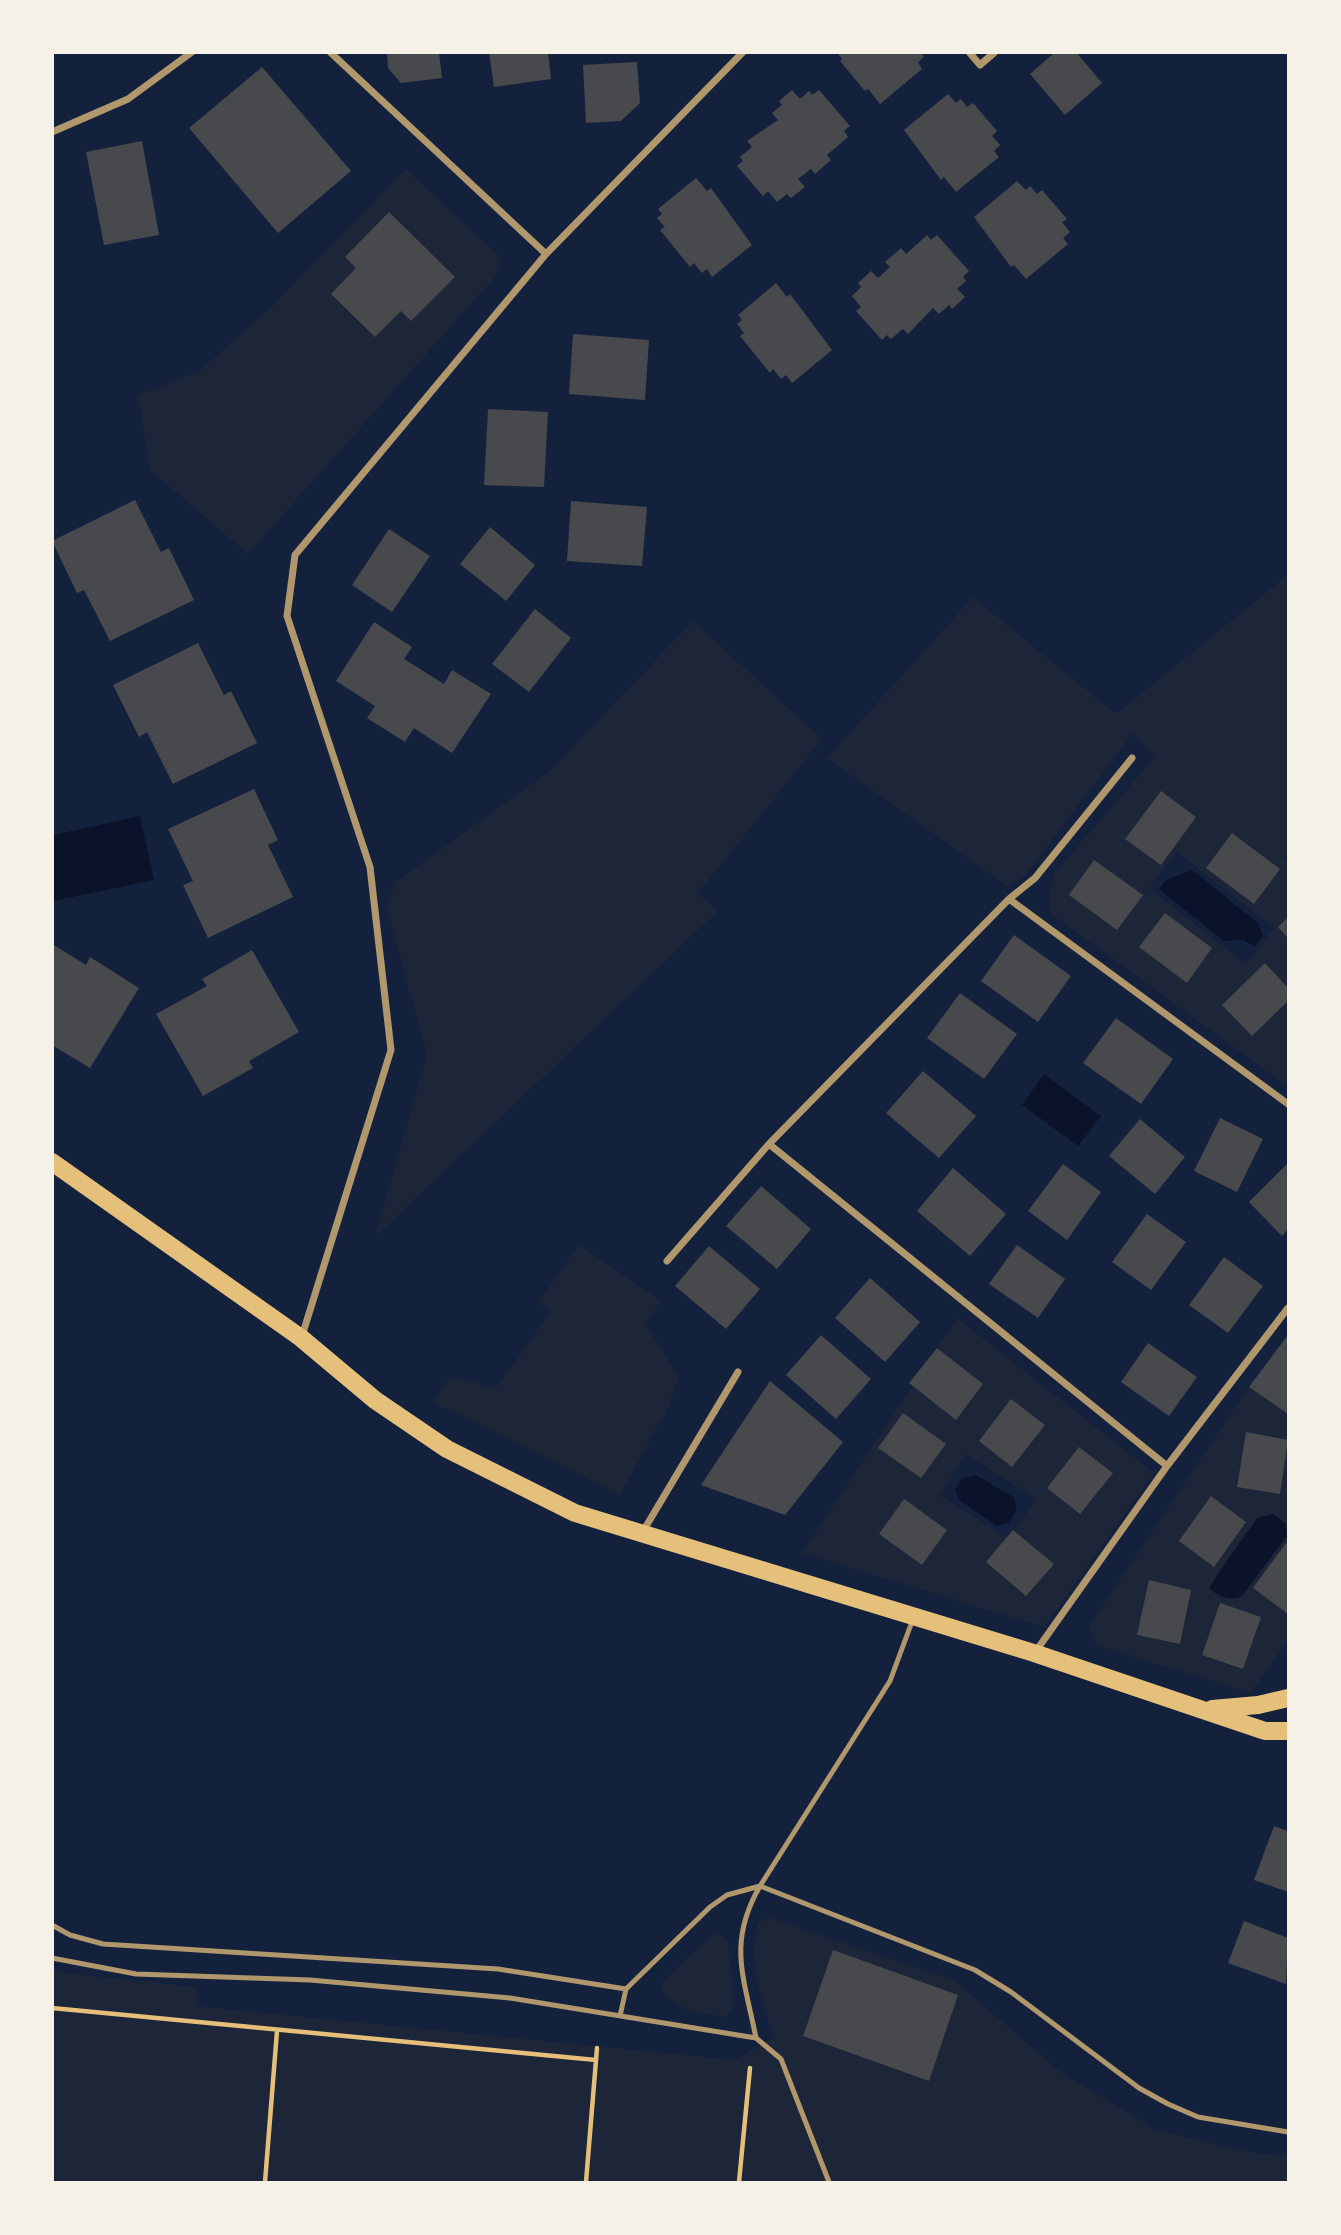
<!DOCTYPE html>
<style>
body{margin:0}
#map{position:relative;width:1341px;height:2235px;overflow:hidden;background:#14213d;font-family:Commissioner,sans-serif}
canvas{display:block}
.frame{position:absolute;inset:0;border:54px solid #f6f1e7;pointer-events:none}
</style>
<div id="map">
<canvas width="1341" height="2235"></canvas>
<div class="frame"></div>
</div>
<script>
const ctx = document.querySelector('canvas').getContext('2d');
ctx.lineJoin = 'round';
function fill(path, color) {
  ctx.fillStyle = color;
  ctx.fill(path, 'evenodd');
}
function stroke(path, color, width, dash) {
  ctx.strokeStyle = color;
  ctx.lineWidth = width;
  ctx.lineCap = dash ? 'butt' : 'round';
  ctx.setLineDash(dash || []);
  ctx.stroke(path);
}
const green = new Path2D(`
 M 406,169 L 501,258 L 495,277 L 248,554 L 150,470 L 138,395 L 199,371 L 266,312 Z
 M 1288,575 L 1288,854 L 1283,858 L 1288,863 L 1288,1087 L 1049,912 L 1053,875 L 1155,757 L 1133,733 L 1025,876 L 1007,886 L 827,758 L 973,597 L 1116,714 ZM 1177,852 L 1274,928 L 1246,964 L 1149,888 Z
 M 693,621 L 822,739 L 698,893 L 718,911 L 375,1237 L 427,1055 L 386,905 L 397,881 L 551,770 Z
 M 579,1245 L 661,1301 L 646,1325 L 679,1377 L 670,1403 L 620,1495 L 433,1402 L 451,1376 L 496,1388 L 551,1311 L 538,1302 Z
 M 957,1318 L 1154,1473 L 1044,1627 L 802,1553 ZM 966,1454 L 1036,1499 L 1009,1539 L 940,1495 Z
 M 1249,1387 L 1288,1414 L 1288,1640 L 1251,1693 L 1096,1645 L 1089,1626 Z
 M 769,1917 L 955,1981 L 1062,2073 L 1157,2130 L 1258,2154 L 1288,2155 L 1288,2182 L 53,2182 L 52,1968 L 63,1973 L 198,1987 L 195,2006 L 735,2060 L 774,2037 C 763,2000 746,1962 758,1924 Z
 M 716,1931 L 728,1941 L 734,2005 L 727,2017 C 704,2014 673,2011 661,1988 L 663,1982 Z`);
const water = new Path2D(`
 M 140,816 L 154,880 L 53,901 L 53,835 Z
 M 1192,870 L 1259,924 L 1263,936 L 1254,947 L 1244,940 L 1224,941 L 1159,889 L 1166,880 Z
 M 1044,1074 L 1101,1116 L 1078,1146 L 1022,1105 Z
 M 976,1475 L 1015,1498 L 1016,1511 L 1008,1523 L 997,1526 L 960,1501 L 955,1490 L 963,1478 Z
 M 1273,1514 L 1286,1524 L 1287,1536 L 1242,1596 C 1230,1601 1219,1597 1210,1589 C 1210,1583 1250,1529 1257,1518 Z`);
const building = new Path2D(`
 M 387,52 L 439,52 L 442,78 L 401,83 L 388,68 Z
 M 489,52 L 548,52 L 551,79 L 494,87 Z
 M 837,52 L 920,52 L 924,57 L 918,62 L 922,69 L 880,104 L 868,89 L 865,91 L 840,61 L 842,59 Z
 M 1055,52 L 1076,52 L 1102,83 L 1065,115 L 1030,74 Z
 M 637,62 L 640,103 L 621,121 L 586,123 L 583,65 Z
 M 262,67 L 351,171 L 278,233 L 189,128 Z
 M 792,90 L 800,99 L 809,91 L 812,95 L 819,90 L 850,126 L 844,131 L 848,137 L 827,155 L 831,160 L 815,174 L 811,169 L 798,179 L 805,187 L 791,198 L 787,194 L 777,202 L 768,191 L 763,196 L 737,166 L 743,161 L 740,157 L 752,147 L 747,141 L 778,120 L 772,113 L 782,105 L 779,101 Z
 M 948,94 L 956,103 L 961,99 L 967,107 L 973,103 L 997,131 L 992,136 L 1000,145 L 994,151 L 999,157 L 956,192 L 944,177 L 941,180 L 904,130 Z
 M 142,141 L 159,235 L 104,245 L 86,152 Z
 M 696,178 L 707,191 L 711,188 L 752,245 L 712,277 L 707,269 L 702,273 L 694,263 L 690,267 L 660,230 L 665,227 L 657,218 L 662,214 L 658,209 Z
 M 1017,181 L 1026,190 L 1030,186 L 1037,194 L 1042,190 L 1067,219 L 1062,222 L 1070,232 L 1063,238 L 1068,244 L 1026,279 L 1014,265 L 1011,267 L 974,217 Z
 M 389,212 L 455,277 L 411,321 L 401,311 L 375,337 L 331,294 L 356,268 L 345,257 Z
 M 927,235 L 931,240 L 937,235 L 969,271 L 963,277 L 966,281 L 957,289 L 965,297 L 952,309 L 949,305 L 939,314 L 933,308 L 908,334 L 903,329 L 891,339 L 887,335 L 882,340 L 856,311 L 861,307 L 852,296 L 861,287 L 858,283 L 871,271 L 878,278 L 890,267 L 885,262 L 901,248 L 906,254 Z
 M 776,283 L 787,297 L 790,294 L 832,350 L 792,383 L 786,375 L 781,379 L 773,369 L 770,373 L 740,336 L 744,333 L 737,324 L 742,320 L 738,315 Z
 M 573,334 L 649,340 L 645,400 L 569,394 Z
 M 488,409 L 548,412 L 544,487 L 484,485 Z
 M 135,500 L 161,552 L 169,548 L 194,600 L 110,641 L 84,590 L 77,593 L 52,541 Z
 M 571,501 L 647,507 L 642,566 L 567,561 Z
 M 490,527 L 535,565 L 506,601 L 460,564 Z
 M 389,529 L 430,556 L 392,612 L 352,585 Z
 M 535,609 L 571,638 L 529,692 L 492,664 Z
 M 374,622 L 412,647 L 404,659 L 444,684 L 452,670 L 491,694 L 452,753 L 414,728 L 405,742 L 367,718 L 375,706 L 336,681 Z
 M 198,643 L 224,695 L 231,691 L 257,743 L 173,784 L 147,732 L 139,737 L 113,685 Z
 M 254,789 L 278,840 L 268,845 L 293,897 L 208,938 L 183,885 L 193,881 L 168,829 Z
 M 1161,791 L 1196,817 L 1161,865 L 1125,839 Z
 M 1232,833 L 1280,869 L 1254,904 L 1206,868 Z
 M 1094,860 L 1143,895 L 1117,930 L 1069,895 Z
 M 1165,913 L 1212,948 L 1187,983 L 1139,947 Z
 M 1288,917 L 1288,938 L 1278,927 Z
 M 1014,935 L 1071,976 L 1038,1022 L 981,981 Z
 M 52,944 L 86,965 L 90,957 L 139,988 L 90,1068 L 52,1045 Z
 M 252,950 L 299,1032 L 249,1061 L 253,1068 L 203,1096 L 156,1014 L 207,986 L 202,979 Z
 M 1265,963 L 1288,988 L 1288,1001 L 1252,1036 L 1222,1005 Z
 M 960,993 L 1017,1034 L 984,1079 L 927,1038 Z
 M 1116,1018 L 1173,1059 L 1141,1104 L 1083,1063 Z
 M 923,1071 L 976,1116 L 939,1158 L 886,1113 Z
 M 1220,1118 L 1263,1139 L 1237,1192 L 1194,1171 Z
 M 1140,1119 L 1185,1157 L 1155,1194 L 1109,1156 Z
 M 1288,1163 L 1288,1229 L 1282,1236 L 1249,1202 Z
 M 1063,1164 L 1101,1192 L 1067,1240 L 1028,1211 Z
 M 953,1168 L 1006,1214 L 970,1256 L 917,1211 Z
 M 761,1186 L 811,1229 L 777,1269 L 726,1226 Z
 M 1147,1214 L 1186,1242 L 1151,1290 L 1112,1262 Z
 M 1017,1245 L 1065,1279 L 1038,1318 L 989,1284 Z
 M 709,1246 L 760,1289 L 726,1329 L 675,1286 Z
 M 1224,1257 L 1263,1286 L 1228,1333 L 1189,1305 Z
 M 870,1278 L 920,1322 L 885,1362 L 835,1318 Z
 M 821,1335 L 871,1379 L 836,1419 L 786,1375 Z
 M 1288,1335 L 1288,1414 L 1249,1387 Z
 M 1148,1343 L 1197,1377 L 1169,1416 L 1121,1382 Z
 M 937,1348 L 983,1384 L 956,1420 L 909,1383 Z
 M 770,1381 L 843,1442 L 785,1515 L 701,1485 Z
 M 1011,1399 L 1045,1425 L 1012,1467 L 979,1441 Z
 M 903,1413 L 946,1444 L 921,1478 L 878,1448 Z
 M 1246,1432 L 1288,1440 L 1280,1494 L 1237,1487 Z
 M 1079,1447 L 1113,1473 L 1080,1514 L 1047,1488 Z
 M 1211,1496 L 1246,1522 L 1214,1567 L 1179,1541 Z
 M 904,1499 L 947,1530 L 922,1565 L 879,1534 Z
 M 1013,1530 L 1054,1564 L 1026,1596 L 986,1562 Z
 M 1286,1543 L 1288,1545 L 1288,1614 L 1253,1588 Z
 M 1149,1580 L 1191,1590 L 1180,1644 L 1137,1635 Z
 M 1220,1603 L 1261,1617 L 1243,1669 L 1202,1655 Z
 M 1274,1826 L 1288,1831 L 1288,1892 L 1254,1880 Z
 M 1244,1921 L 1288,1938 L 1286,1984 L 1228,1963 Z
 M 833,1950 L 958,1995 L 929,2081 L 803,2036 Z`);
const path = new Path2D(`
 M 52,2008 L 596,2060
 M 265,2182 L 277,2031
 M 586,2182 L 597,2048
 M 739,2182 L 750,2068`);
const service = new Path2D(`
 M 52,1925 L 70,1935 L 103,1944 L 498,1969 L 626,1989
 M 52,1958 L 136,1974 L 310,1980 L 510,1998 L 756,2038 L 781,2059 L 829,2182
 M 620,2016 L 626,1989 L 710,1907 L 727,1895 L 760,1886 L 890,1681 L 913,1619
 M 756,2038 C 744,1977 727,1943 760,1886 L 975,1970 L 1011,1992 L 1139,2088 L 1168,2104 L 1198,2117 L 1288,2132`);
const minor = new Path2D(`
 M 330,52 L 546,254
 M 969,52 L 980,65 L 995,52
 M 52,132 L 128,99 L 192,52
 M 1009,899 L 1288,1104
 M 769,1144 L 1167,1466
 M 667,1261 L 769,1144 L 1009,899 L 1035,878 L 1132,758
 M 302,1336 L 391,1050 L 370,867 L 287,616 L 295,555 L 546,254 L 743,52
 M 642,1533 L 738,1372
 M 1036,1651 L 1167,1466 L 1288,1308`);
const primary = new Path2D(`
 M 52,1162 L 301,1338 L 375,1400 L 447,1449 L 575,1513 L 1034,1653 L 1265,1731 L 1288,1731
 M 1212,1709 L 1258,1705 L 1288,1698`);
fill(green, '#1d2539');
fill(water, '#0b132b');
fill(building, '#48494c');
stroke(path, '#e5c07b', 4.5);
stroke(service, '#b1986c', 5);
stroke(minor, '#b1986c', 7);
stroke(primary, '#e5c07b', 18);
</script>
